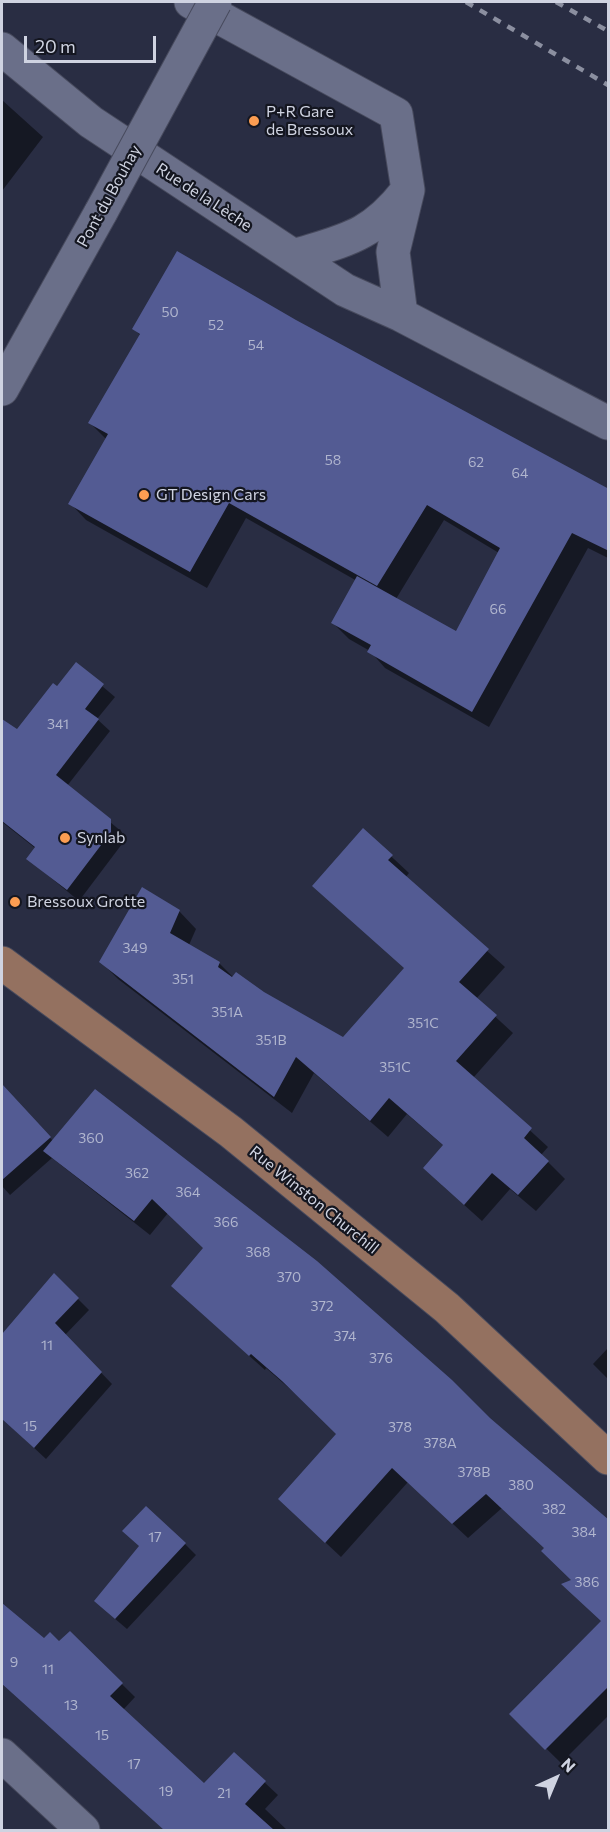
<!DOCTYPE html>
<meta charset="utf-8">
<style>
body{margin:0}
#map{position:relative;width:610px;height:1832px;overflow:hidden;background:#292d43;font-family:Commissioner,sans-serif}
canvas{display:block}
.frame{position:absolute;inset:0;border:3px solid #cfd3e1;pointer-events:none}
.north{position:absolute;left:526px;top:1748px;width:60px;height:60px;-webkit-text-stroke:4px #141620;paint-order:stroke;rotate:44deg;font-size:16px;font-weight:700;line-height:24px;text-align:center;color:#cfd3e1}
.north::after{content:'';display:block;margin:auto;width:21px;height:27px;background:#cfd3e1;clip-path:polygon(50% 0,100% 100%,50% 72%,0 100%)}
.scale{position:absolute;left:24px;top:36px;width:132px;height:27px;box-sizing:border-box;border:3px solid #cfd3e1;border-top:0;padding-left:8px;font-size:18px;line-height:21px;white-space:nowrap;color:#cfd3e1;-webkit-text-stroke:4px #141620;paint-order:stroke}
</style>
<div id="map">
<canvas width="610" height="1832"></canvas>
<div class="frame"></div>
<div class="north">N</div>
<div class="scale">20 m</div>
</div>
<script>
const ctx = document.querySelector('canvas').getContext('2d');
ctx.lineJoin = 'round';
function fill(path, color) {
  ctx.fillStyle = color;
  ctx.fill(path, 'evenodd');
}
function stroke(path, color, width, dash) {
  ctx.strokeStyle = color;
  ctx.lineWidth = width;
  ctx.lineCap = dash ? 'butt' : 'round';
  ctx.setLineDash(dash || []);
  ctx.stroke(path);
}
function drawText(font, color, halo, rows, align = 'center') {
  ctx.font = font + ' Commissioner,sans-serif';
  ctx.lineWidth = 4.5;
  ctx.setLineDash([]);
  ctx.textBaseline = 'middle';
  ctx.strokeStyle = halo;
  ctx.fillStyle = color;
  for (const [text, x, y, turn = 0] of rows) {
    ctx.save();
    ctx.translate(x, y);
    ctx.rotate((+turn || 0) * Math.PI / 180);
    ctx.textAlign = isNaN(turn) ? turn : align;
    if (halo) ctx.strokeText(text, 0, 0);
    ctx.fillText(text, 0, 0);
    ctx.restore();
  }
}
const shadow = new Path2D(`
 M 2,100 L 43,137 L 2,191 Z
 M 296,322 L 608,491 L 608,558 L 588,548 L 489,727 L 385,668 L 370,651 L 349,639 L 333,623 L 357,581 L 246,518 L 207,588 L 86,520 L 70,503 L 106,439 L 90,423 L 141,336 L 134,329 ZM 444,520 L 499,553 L 456,633 L 396,599 Z
 M 76,664 L 115,697 L 97,719 L 110,731 L 67,786 L 122,832 L 122,844 L 79,901 L 28,859 L 35,848 L 2,822 L 2,721 L 18,731 Z
 M 364,831 L 409,873 L 405,878 L 505,967 L 476,999 L 513,1033 L 473,1078 L 548,1147 L 541,1155 L 565,1179 L 536,1211 L 510,1189 L 482,1221 L 442,1185 L 444,1146 L 407,1114 L 388,1137 L 314,1073 L 292,1113 L 118,979 L 101,962 L 179,911 L 196,929 L 189,945 L 219,963 L 234,978 L 343,1039 L 406,969 L 314,886 Z
 M 2,1086 L 53,1141 L 95,1091 L 489,1420 L 608,1525 L 608,1716 L 561,1763 L 511,1714 L 603,1622 L 573,1581 L 545,1548 L 502,1508 L 468,1538 L 408,1482 L 341,1557 L 295,1514 L 338,1434 L 298,1396 L 266,1368 L 265,1370 L 188,1301 L 205,1248 L 168,1213 L 150,1235 L 52,1158 L 10,1195 L 2,1186 Z
 M 54,1275 L 89,1310 L 65,1335 L 112,1384 L 46,1459 L 2,1418 L 2,1331 L 4,1333 Z
 M 608,1348 L 608,1379 L 593,1364 Z
 M 185,1544 L 196,1555 L 127,1629 L 107,1612 L 140,1546 Z
 M 2,1604 L 44,1640 L 59,1643 L 70,1633 L 135,1697 L 123,1710 L 204,1785 L 234,1754 L 278,1795 L 265,1809 L 287,1830 L 165,1830 L 2,1684 Z`);
const building = new Path2D(`
 M 177,251 L 296,320 L 609,489 L 609,551 L 572,533 L 472,712 L 367,652 L 371,645 L 331,623 L 357,576 L 456,631 L 500,548 L 427,505 L 377,586 L 229,503 L 190,572 L 68,504 L 108,434 L 88,423 L 140,334 L 132,329 Z
 M 76,662 L 104,684 L 85,709 L 99,719 L 56,775 L 111,819 L 111,832 L 67,890 L 26,859 L 35,847 L 2,821 L 2,719 L 17,729 L 53,683 L 57,686 Z
 M 363,828 L 393,855 L 388,860 L 489,949 L 459,982 L 497,1015 L 456,1061 L 532,1128 L 524,1138 L 549,1161 L 518,1195 L 492,1173 L 464,1205 L 423,1168 L 443,1145 L 389,1098 L 370,1121 L 296,1057 L 274,1097 L 99,962 L 142,887 L 180,910 L 170,933 L 220,962 L 218,967 L 232,977 L 236,972 L 264,992 L 343,1037 L 404,968 L 312,886 Z
 M 2,1084 L 51,1137 L 2,1180 Z
 M 95,1089 L 317,1261 L 452,1380 L 490,1418 L 609,1520 L 609,1686 L 545,1750 L 509,1714 L 601,1621 L 561,1584 L 571,1580 L 541,1551 L 544,1548 L 486,1494 L 452,1524 L 392,1468 L 325,1543 L 278,1499 L 336,1434 L 282,1381 L 251,1354 L 249,1356 L 171,1286 L 203,1248 L 152,1199 L 134,1221 L 43,1151 Z
 M 54,1273 L 79,1298 L 55,1323 L 102,1372 L 34,1448 L 2,1419 L 2,1334 Z
 M 146,1506 L 186,1543 L 115,1619 L 94,1601 L 139,1546 L 122,1531 Z
 M 2,1603 L 44,1638 L 50,1632 L 59,1641 L 70,1631 L 123,1683 L 110,1696 L 204,1783 L 234,1752 L 266,1781 L 245,1804 L 274,1830 L 164,1830 L 2,1684 Z`);
const minor = new Path2D(`
 M 191,2 L 396,114 L 408,190 L 393,252 L 401,315
 M 2,49 L 91,122 L 345,290 L 401,315 L 608,423
 M 294,256 C 345,240 371,237 406,192
 M 2,389 L 101,212
 M 2,1755 L 83,1830`);
const major = new Path2D(`
 M 2,963 L 231,1132 L 447,1308 L 608,1458`);
const rail = new Path2D(`
 M 466,2 L 608,85
 M 556,2 L 608,31`);
const minorBridge = new Path2D(`
 M 101,212 L 215,2`);
const markers = [
 [254,121,6,"#fc9d52"],
 [144,495,6,"#fc9d52"],
 [65,838,6,"#fc9d52"],
 [15,902,6,"#fc9d52"]
];
const numberNames = [
 ["50",170,312],
 ["52",216,325],
 ["54",256,345],
 ["58",333,460],
 ["62",476,462],
 ["64",520,473],
 ["66",498,609],
 ["341",58,724],
 ["349",135,948],
 ["351",183,979],
 ["351A",227,1012],
 ["351C",423,1023],
 ["351B",271,1040],
 ["351C",395,1067],
 ["360",91,1138],
 ["362",137,1173],
 ["364",188,1192],
 ["366",226,1222],
 ["368",258,1252],
 ["370",289,1277],
 ["372",322,1306],
 ["374",345,1336],
 ["11",47,1345],
 ["376",381,1358],
 ["15",30,1426],
 ["378",400,1427],
 ["378A",440,1443],
 ["378B",474,1472],
 ["380",521,1485],
 ["382",554,1509],
 ["384",584,1532],
 ["17",155,1537],
 ["386",587,1582],
 ["9",14,1662],
 ["11",48,1669],
 ["13",71,1705],
 ["15",102,1735],
 ["17",134,1764],
 ["19",166,1791],
 ["21",224,1793]
];
const poiNames = [
 ["P+R Gare",266,112],
 ["de Bressoux",266,130],
 ["GT Design Cars",156,495],
 ["Synlab",77,838],
 ["Bressoux Grotte",27,902]
];
const streetNames = [
 ["Pont du Bouhay",109,196,-61],
 ["Rue de la Lèche",204,197,33],
 ["Rue Winston Churchill",314,1200,39]
];
fill(shadow, '#0007');
fill(building, '#535b93');
stroke(minor, '#474a5d', 35);
stroke(major, '#474a5d', 35);
stroke(minor, '#6a6f89', 33);
stroke(major, '#947160', 33);
stroke(rail, '#8b8fa0', 4.5, [8, 8]);
stroke(minorBridge, '#474a5d', 35, []);
stroke(minorBridge, '#6a6f89', 33);
for (const [x, y, r, color] of markers) {
  const dot = new Path2D();
  dot.arc(x, y, r, 0, 2 * Math.PI);
  ctx.fillStyle = color;
  ctx.fill(dot);
  stroke(dot, '#141620', 2);
}
drawText('14px', '#b0b5ce', null, numberNames);
drawText('16px', '#cfd3e1', '#141620', poiNames, 'left');
drawText('16px', '#cfd3e1', '#141620', streetNames);
</script>
